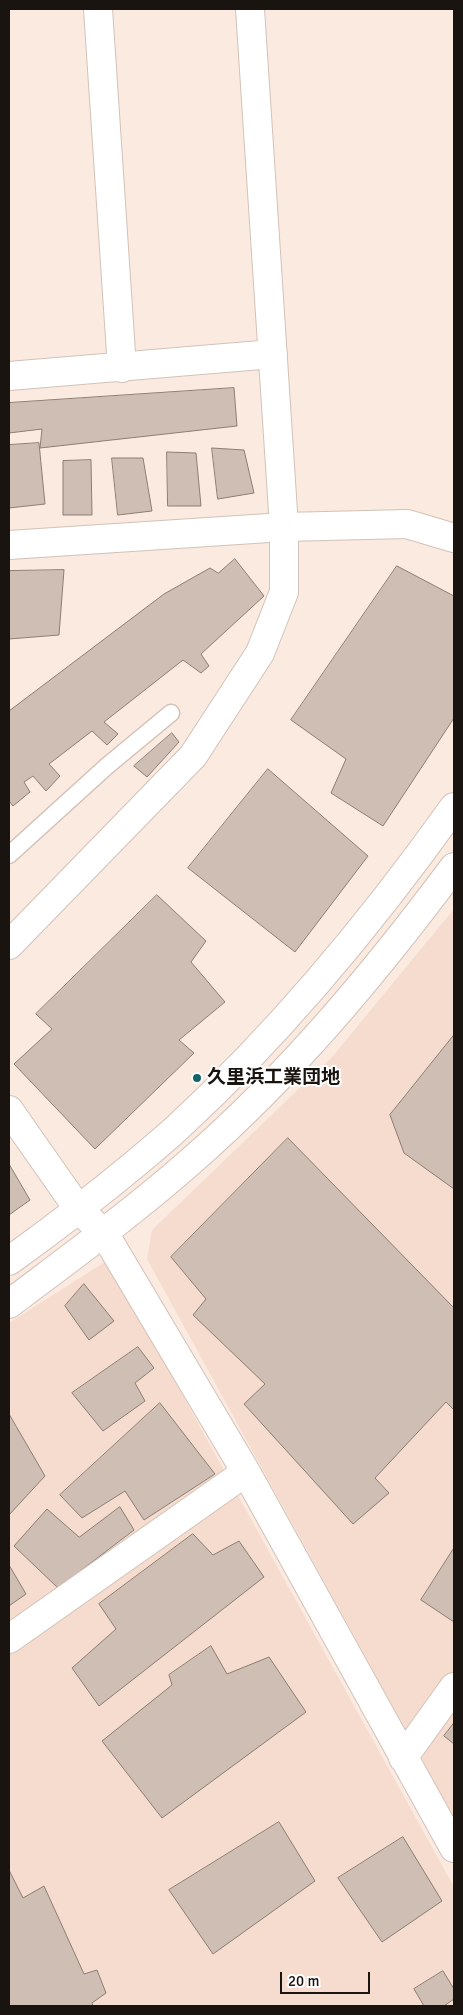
<!DOCTYPE html>
<meta charset="utf-8">
<style>
body{margin:0}
#map{position:relative;width:463px;height:2015px;overflow:hidden;background:#fbeae0;font-family:Signika,sans-serif}
canvas{display:block}
.frame{position:absolute;inset:0;border:10px solid #1a1410;pointer-events:none}
.scale{position:absolute;left:280px;top:1972px;width:90px;height:22px;box-sizing:border-box;border:2px solid #1a1410;border-top:0;padding-left:6px;font-size:15px;line-height:18px;white-space:nowrap;color:#1a1410;-webkit-text-stroke:4px #fff;paint-order:stroke}
</style>
<div id="map">
<canvas width="463" height="2015"></canvas>
<div class="frame"></div>
<div class="scale">20 m</div>
</div>
<script>
const ctx = document.querySelector('canvas').getContext('2d');
ctx.lineJoin = 'round';
function fill(path, color) {
  ctx.fillStyle = color;
  ctx.fill(path, 'evenodd');
}
function stroke(path, color, width, dash) {
  ctx.strokeStyle = color;
  ctx.lineWidth = width;
  ctx.lineCap = dash ? 'butt' : 'round';
  ctx.setLineDash(dash || []);
  ctx.stroke(path);
}
function drawText(font, color, halo, rows, align = 'center') {
  ctx.font = font + ' Signika,"Noto Sans JP",sans-serif';
  ctx.lineWidth = 4;
  ctx.setLineDash([]);
  ctx.textBaseline = 'middle';
  ctx.strokeStyle = halo;
  ctx.fillStyle = color;
  for (const [text, x, y, turn = 0] of rows) {
    ctx.save();
    ctx.translate(x, y);
    ctx.rotate((+turn || 0) * Math.PI / 180);
    ctx.textAlign = isNaN(turn) ? turn : align;
    if (halo) ctx.strokeText(text, 0, 0);
    ctx.fillText(text, 0, 0);
    ctx.restore();
  }
}
const built = new Path2D(`
 M 454,909 L 454,1818 L 147,1259 L 152,1230 L 332,1057 Z
 M 108,1260 L 454,1887 L 454,2006 L 9,2006 L 9,1323 Z`);
const building = new Path2D(`
 M 234,388 L 237,426 L 40,448 L 42,429 L 9,433 L 9,403 Z
 M 39,443 L 45,504 L 9,508 L 9,445 Z
 M 212,448 L 244,450 L 254,493 L 218,499 Z
 M 167,452 L 196,453 L 201,506 L 168,506 Z
 M 112,458 L 143,458 L 152,511 L 118,515 Z
 M 91,460 L 92,515 L 63,515 L 63,461 Z
 M 235,559 L 264,596 L 201,654 L 209,666 L 201,673 L 183,660 L 104,722 L 118,734 L 107,745 L 92,731 L 49,764 L 60,776 L 46,791 L 33,776 L 24,782 L 30,792 L 13,806 L 9,801 L 9,711 L 164,594 L 210,568 L 218,573 Z
 M 397,566 L 454,596 L 454,718 L 383,826 L 331,793 L 346,759 L 291,720 Z
 M 64,570 L 59,635 L 9,639 L 9,571 Z
 M 172,733 L 179,742 L 147,777 L 134,766 Z
 M 268,769 L 368,856 L 295,952 L 188,868 Z
 M 157,895 L 206,941 L 191,962 L 225,1002 L 179,1040 L 194,1053 L 95,1149 L 14,1064 L 52,1029 L 36,1014 Z
 M 454,1035 L 454,1189 L 404,1153 L 390,1115 Z
 M 288,1138 L 454,1308 L 454,1410 L 446,1402 L 375,1478 L 389,1493 L 353,1524 L 244,1404 L 265,1384 L 193,1315 L 206,1299 L 171,1257 Z
 M 9,1164 L 30,1200 L 9,1215 Z
 M 84,1284 L 114,1321 L 89,1340 L 65,1306 Z
 M 138,1347 L 154,1368 L 135,1383 L 145,1401 L 103,1431 L 72,1393 Z
 M 160,1403 L 215,1474 L 144,1520 L 125,1491 L 82,1518 L 60,1495 Z
 M 9,1414 L 45,1476 L 9,1515 Z
 M 120,1507 L 134,1530 L 58,1588 L 14,1546 L 47,1509 L 79,1537 Z
 M 193,1534 L 213,1555 L 239,1541 L 264,1577 L 99,1706 L 72,1668 L 116,1629 L 99,1604 Z
 M 454,1548 L 454,1622 L 421,1600 Z
 M 9,1565 L 26,1594 L 9,1606 Z
 M 211,1646 L 227,1674 L 269,1657 L 306,1712 L 162,1818 L 102,1741 L 172,1685 L 169,1675 Z
 M 454,1723 L 454,1744 L 444,1736 Z
 M 279,1822 L 315,1881 L 213,1954 L 169,1890 Z
 M 403,1837 L 442,1901 L 382,1942 L 338,1878 Z
 M 9,1870 L 23,1898 L 44,1886 L 84,1974 L 97,1970 L 106,1993 L 92,2003 L 93,2006 L 9,2006 Z
 M 443,1971 L 454,1989 L 454,1999 L 444,2006 L 424,2006 L 414,1989 Z`);
const lane = new Path2D(`
 M 9,855 L 107,766 L 171,713`);
const street = new Path2D(`
 M 98,9 L 122,368
 M 9,376 L 273,354
 M 9,945 L 193,756 L 260,653 L 284,592 L 284,527 L 250,9
 M 9,1110 L 79,1210 L 104,1233 L 246,1472 L 454,1848
 M 9,1639 L 246,1472
 M 403,1758 L 454,1687`);
const secondary = new Path2D(`
 M 9,545 L 284,527 L 407,524 L 454,538
 M 9,1261 C 52,1230 94,1198 135,1164 C 149,1152 164,1140 178,1127 C 282,1031 372,922 454,807
 M 9,1304 C 70,1258 132,1213 190,1162 C 290,1075 375,973 454,867`);
const markers = [
 [197,1078,5,"#146369"]
];
const poiNames = [
 ["久里浜工業団地",207,1078]
];
fill(built, '#f5dcce');
fill(building, '#cebeb4');
stroke(building, '#8d7d74', 1);
stroke(lane, '#d2c2b8', 19);
stroke(street, '#d2c2b8', 30);
stroke(secondary, '#d2c2b8', 30);
stroke(lane, '#fff', 16);
stroke(street, '#fff', 28);
stroke(secondary, '#fff', 28);
for (const [x, y, r, color] of markers) {
  const dot = new Path2D();
  dot.arc(x, y, r, 0, 2 * Math.PI);
  ctx.fillStyle = color;
  ctx.fill(dot);
  stroke(dot, '#fff', 2);
}
drawText('bold 19px', '#1a1410', '#fff', poiNames, 'left');
</script>
